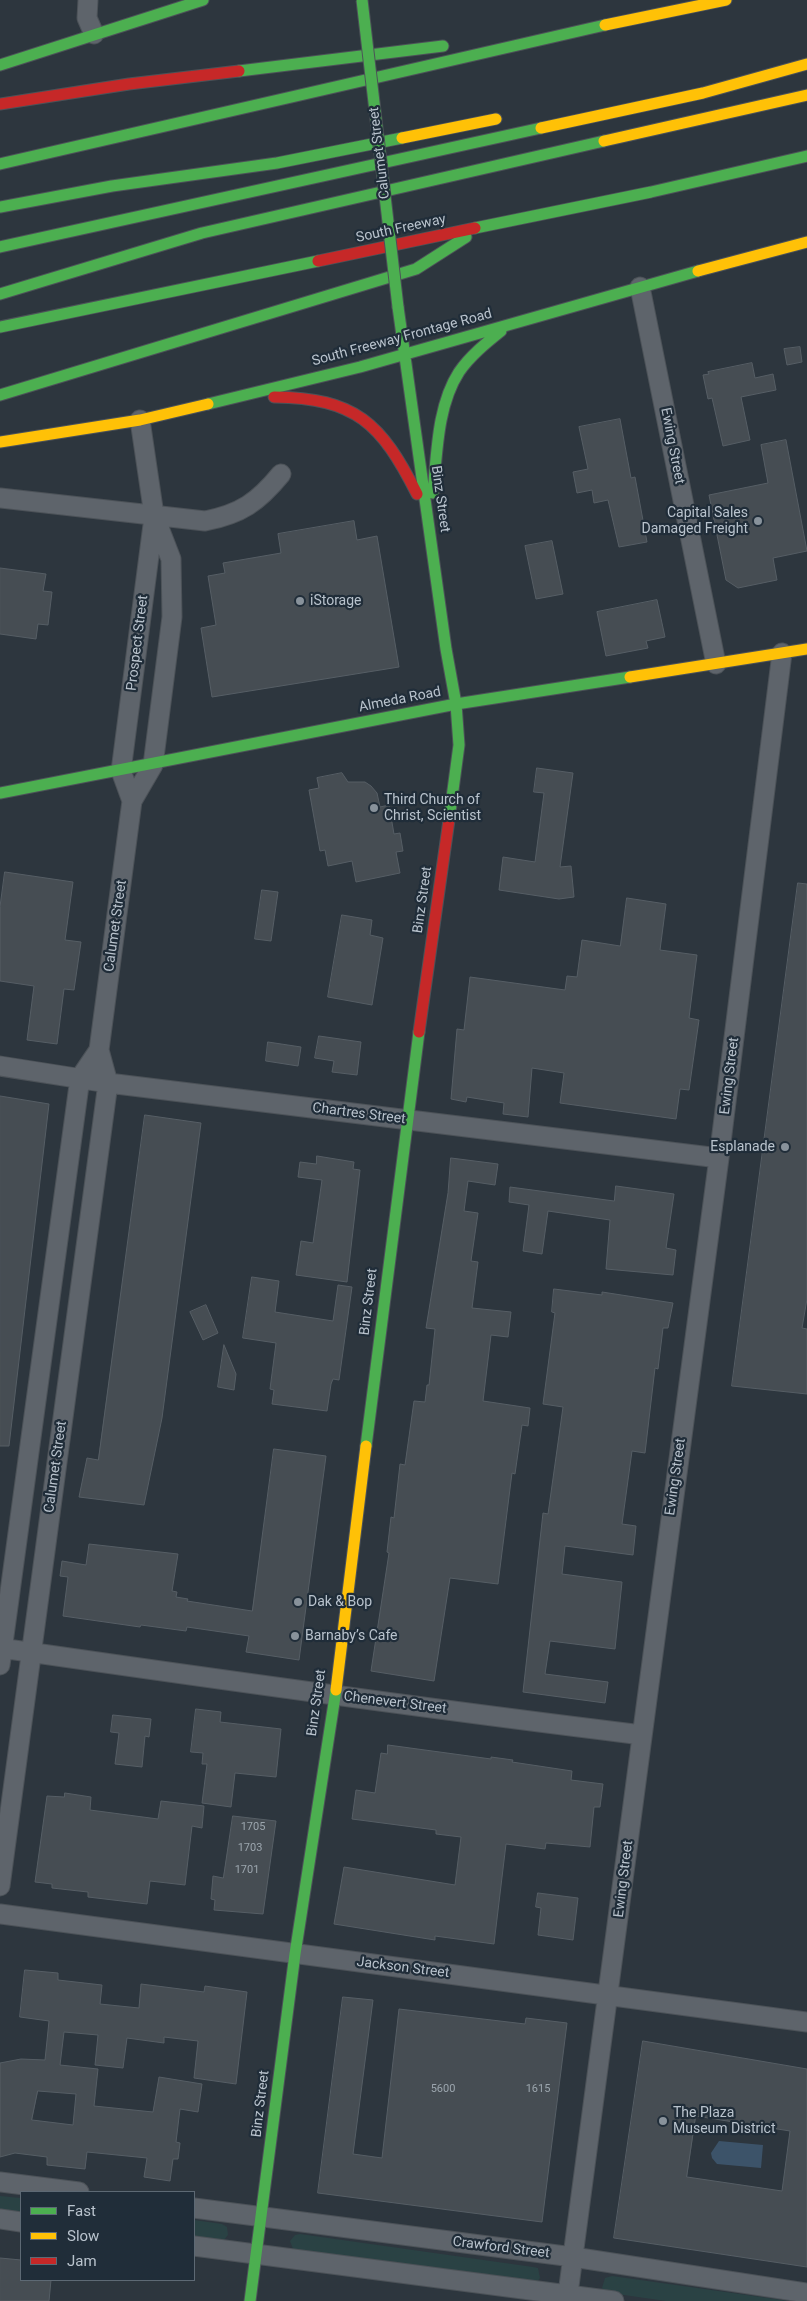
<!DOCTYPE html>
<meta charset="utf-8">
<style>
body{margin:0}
#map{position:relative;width:807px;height:2301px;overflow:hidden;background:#2d363e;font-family:Roboto,sans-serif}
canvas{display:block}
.legend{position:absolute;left:20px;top:2191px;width:175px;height:90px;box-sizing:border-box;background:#202d39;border:1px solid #5d6974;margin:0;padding:6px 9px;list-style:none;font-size:15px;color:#b9c3cd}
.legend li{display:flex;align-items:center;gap:10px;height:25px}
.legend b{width:25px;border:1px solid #5d6974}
</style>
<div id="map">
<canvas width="807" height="2301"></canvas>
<ul class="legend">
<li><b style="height:6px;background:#4caf50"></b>Fast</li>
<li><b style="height:6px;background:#ffc107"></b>Slow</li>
<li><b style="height:6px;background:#c62828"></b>Jam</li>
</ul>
</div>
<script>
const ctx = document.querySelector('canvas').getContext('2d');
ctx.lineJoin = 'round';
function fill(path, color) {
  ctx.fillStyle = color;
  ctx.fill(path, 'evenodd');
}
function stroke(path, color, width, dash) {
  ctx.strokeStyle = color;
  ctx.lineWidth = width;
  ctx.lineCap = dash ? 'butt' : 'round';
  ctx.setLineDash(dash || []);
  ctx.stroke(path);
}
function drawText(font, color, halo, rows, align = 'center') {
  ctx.font = font + ' Roboto,sans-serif';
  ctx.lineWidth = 4.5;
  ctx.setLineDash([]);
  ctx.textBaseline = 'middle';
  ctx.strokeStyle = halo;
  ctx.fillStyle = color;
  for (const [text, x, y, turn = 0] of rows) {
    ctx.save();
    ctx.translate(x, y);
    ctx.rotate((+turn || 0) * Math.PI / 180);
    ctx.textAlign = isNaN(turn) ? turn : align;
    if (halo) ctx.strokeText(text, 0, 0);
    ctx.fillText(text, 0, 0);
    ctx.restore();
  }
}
const green = new Path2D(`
 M 0,2196 L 21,2198 L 21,2215 L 0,2212 Z
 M 194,2220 L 222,2224 L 227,2227 L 228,2235 L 223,2241 L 194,2239 Z
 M 300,2234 L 533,2267 L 538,2268 L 540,2278 L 537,2282 L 297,2251 L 293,2249 L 290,2241 L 295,2235 Z
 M 612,2276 L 789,2301 L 666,2301 L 610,2293 L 605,2291 L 602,2288 L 605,2278 Z`);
const water = new Path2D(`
 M 719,2141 L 763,2145 L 761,2168 L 717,2164 L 712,2158 L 711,2153 Z`);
const building = new Path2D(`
 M 800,347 L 802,362 L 787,365 L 784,349 Z
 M 752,363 L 755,378 L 773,374 L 776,390 L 741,397 L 750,440 L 723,446 L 712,398 L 708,399 L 703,375 L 709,374 L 708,372 Z
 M 620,419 L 631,478 L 635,477 L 647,542 L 619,547 L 608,500 L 594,503 L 592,490 L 577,493 L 573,472 L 588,469 L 579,427 Z
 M 786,440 L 807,551 L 773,558 L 777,580 L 738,588 L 726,580 L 709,495 L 768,483 L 761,445 Z
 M 354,521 L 357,540 L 377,536 L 399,667 L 212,697 L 201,628 L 216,625 L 208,576 L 225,573 L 223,563 L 281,553 L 278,534 Z
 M 552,541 L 563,594 L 536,599 L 525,546 Z
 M 0,568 L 46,574 L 43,591 L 52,592 L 48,625 L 38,624 L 36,639 L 0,634 Z
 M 657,600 L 665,637 L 646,641 L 648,648 L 606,656 L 597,612 Z
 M 537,768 L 573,773 L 560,867 L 571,866 L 574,897 L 559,899 L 499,890 L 503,857 L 535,862 L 544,793 L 534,792 Z
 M 342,773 L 348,782 L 365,782 L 371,786 L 377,793 L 380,807 L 389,805 L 394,834 L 400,833 L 403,851 L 396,852 L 400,873 L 356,882 L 352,861 L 328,866 L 325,850 L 320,851 L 309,790 L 319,788 L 317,778 Z
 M 5,872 L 73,882 L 65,940 L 81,942 L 74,990 L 64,989 L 57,1044 L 27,1040 L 34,986 L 0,981 L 0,907 Z
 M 798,883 L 807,884 L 807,1299 L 802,1328 L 807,1329 L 807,1394 L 732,1386 Z
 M 262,890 L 278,892 L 271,941 L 255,939 Z
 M 627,898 L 666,904 L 660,950 L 697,955 L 689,1018 L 699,1020 L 689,1090 L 680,1089 L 676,1119 L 560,1103 L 564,1073 L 532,1068 L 528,1117 L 503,1114 L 504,1103 L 467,1097 L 466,1102 L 451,1099 L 457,1029 L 464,1030 L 470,977 L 565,990 L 567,976 L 577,977 L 582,940 L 620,946 Z
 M 342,915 L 372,920 L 370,935 L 383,938 L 372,1005 L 328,997 Z
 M 319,1036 L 361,1042 L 357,1075 L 332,1072 L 334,1061 L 315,1058 Z
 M 268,1042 L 301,1047 L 298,1066 L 266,1061 Z
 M 0,1096 L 49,1104 L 9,1446 L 0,1446 Z
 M 145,1115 L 201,1123 L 162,1418 L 144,1505 L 79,1497 L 87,1458 L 98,1460 Z
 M 317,1156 L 354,1162 L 353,1169 L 360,1170 L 347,1282 L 296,1275 L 301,1241 L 313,1243 L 322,1180 L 298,1177 L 300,1162 L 316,1164 Z
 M 451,1158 L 498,1164 L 495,1185 L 468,1181 L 464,1211 L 478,1213 L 471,1261 L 478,1262 L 472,1308 L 511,1312 L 508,1337 L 491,1335 L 483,1401 L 530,1408 L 528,1426 L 522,1425 L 515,1474 L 512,1473 L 498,1584 L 450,1578 L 434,1681 L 371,1671 L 389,1553 L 387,1552 L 391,1517 L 394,1518 L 400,1464 L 405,1465 L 414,1401 L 425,1402 L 427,1385 L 429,1385 L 435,1329 L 426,1328 L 448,1193 Z
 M 616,1186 L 674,1194 L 666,1248 L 676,1250 L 673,1275 L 606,1269 L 610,1220 L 548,1211 L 542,1254 L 523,1251 L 529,1205 L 509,1202 L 510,1187 L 614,1201 Z
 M 252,1277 L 279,1281 L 275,1312 L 333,1321 L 338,1285 L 352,1287 L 339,1380 L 333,1379 L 331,1384 L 327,1411 L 272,1404 L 274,1390 L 270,1389 L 276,1343 L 243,1338 Z
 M 554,1289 L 602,1295 L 602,1292 L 673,1303 L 668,1328 L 663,1328 L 658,1369 L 655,1368 L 645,1453 L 632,1451 L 622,1524 L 636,1526 L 633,1555 L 565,1546 L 562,1574 L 622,1582 L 615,1649 L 550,1641 L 545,1674 L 608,1682 L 605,1703 L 523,1692 L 543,1513 L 548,1514 L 563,1407 L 543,1404 L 555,1313 L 552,1312 Z
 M 206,1305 L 218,1333 L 203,1340 L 190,1312 Z
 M 224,1345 L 236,1374 L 234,1390 L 218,1387 Z
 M 274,1449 L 326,1456 L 299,1660 L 246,1652 L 249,1636 L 187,1627 L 186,1631 L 141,1625 L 140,1627 L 63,1616 L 68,1577 L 60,1576 L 62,1561 L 86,1565 L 89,1544 L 178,1554 L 172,1591 L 177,1592 L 176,1597 L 188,1599 L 187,1601 L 252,1611 Z
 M 196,1709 L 221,1712 L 220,1722 L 281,1729 L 276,1777 L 235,1773 L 231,1807 L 202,1803 L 207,1764 L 202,1764 L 203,1753 L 191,1752 Z
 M 113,1715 L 151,1719 L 149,1737 L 145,1736 L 142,1767 L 115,1764 L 119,1733 L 111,1732 Z
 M 388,1745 L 491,1759 L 491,1757 L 513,1760 L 512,1762 L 572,1771 L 571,1780 L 603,1784 L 600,1807 L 594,1807 L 590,1847 L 546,1843 L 545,1849 L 506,1844 L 494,1944 L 435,1936 L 435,1940 L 334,1924 L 344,1867 L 455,1885 L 461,1837 L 436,1834 L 436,1830 L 352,1819 L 356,1790 L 375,1793 L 381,1753 L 387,1754 Z
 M 65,1793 L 91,1797 L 90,1810 L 158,1819 L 161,1801 L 204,1806 L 202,1828 L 192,1826 L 185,1885 L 150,1881 L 147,1904 L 88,1897 L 88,1892 L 52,1888 L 52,1884 L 35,1882 L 47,1796 L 64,1797 Z
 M 233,1816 L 276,1821 L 263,1914 L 214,1910 L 215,1900 L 211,1899 L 213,1876 L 223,1878 Z
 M 538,1893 L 578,1898 L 573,1940 L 538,1935 L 541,1908 L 536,1907 Z
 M 25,1970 L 58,1973 L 58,1980 L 102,1985 L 100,2004 L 139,2008 L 141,1984 L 204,1992 L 205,1986 L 247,1992 L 236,2084 L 194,2078 L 198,2041 L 164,2037 L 164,2043 L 127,2038 L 123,2068 L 95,2065 L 98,2035 L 64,2032 L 60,2065 L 98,2069 L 94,2106 L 153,2112 L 159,2077 L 202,2084 L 198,2112 L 180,2109 L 176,2142 L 180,2143 L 178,2159 L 173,2159 L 170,2181 L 144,2177 L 147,2158 L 87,2152 L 85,2169 L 47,2165 L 47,2157 L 15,2153 L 0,2157 L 0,2063 L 21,2059 L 45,2060 L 49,2021 L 20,2017 ZM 38,2091 L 76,2094 L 73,2125 L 32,2120 Z
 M 343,1997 L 373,2000 L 353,2154 L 382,2158 L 399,2009 L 525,2024 L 526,2018 L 567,2023 L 542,2222 L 318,2193 Z
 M 643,2041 L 807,2069 L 807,2267 L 614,2238 ZM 696,2116 L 790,2131 L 782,2191 L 687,2177 Z
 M 0,2258 L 21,2260 L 21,2280 L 51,2280 L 49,2301 L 0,2301 Z`);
const street = new Path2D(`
 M 88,0 L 87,18 L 94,34
 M 640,287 L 716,664
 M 0,498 L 205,521 C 241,514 258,502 281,474
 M 132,801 L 121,771 L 154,517
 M 0,1066 L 108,1083 L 719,1158
 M 0,1648 C 214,1679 428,1709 642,1735
 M 0,1665 L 80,1078 L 99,1050
 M 0,1886 L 108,1083 L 99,1050 L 132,801 L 153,765 L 172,617 L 171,559 L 154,515 L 140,420
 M 0,1914 L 807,2022
 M 0,2182 L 79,2192
 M 194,2208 L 573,2257 L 807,2293
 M 0,2219 L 21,2222
 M 194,2246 L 614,2301
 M 567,2301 L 719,1158 L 782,653`);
const fast = new Path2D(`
 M 0,65 L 203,0
 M 239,71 L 443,46
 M 0,164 L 605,25
 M 0,207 L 112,186 L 277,163 L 402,138
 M 475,228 L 651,192 L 807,156
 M 0,247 L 541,128
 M 0,294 L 202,233 L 604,141
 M 398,307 L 446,649 L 456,704 L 459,745 L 449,820
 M 0,327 L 318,261
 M 0,395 L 416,269 L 466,237
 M 208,404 L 360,367 L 698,271
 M 433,493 C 437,454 437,406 459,372 C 470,356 486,343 501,331
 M 0,793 L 456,704 L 630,677
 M 366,1446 L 419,1032
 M 250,2301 L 295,1954 L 336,1690`);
const slow = new Path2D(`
 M 605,25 L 726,0
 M 541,128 L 703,93 L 807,64
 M 402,138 L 496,119
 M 604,141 L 807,95
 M 698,271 L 807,242
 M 0,442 L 140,420 L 208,404
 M 630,677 L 807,649
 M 336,1690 L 366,1446`);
const jam = new Path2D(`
 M 0,104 L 129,84 L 239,71
 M 318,261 L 475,228
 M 274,397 C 356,398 381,423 417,494
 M 419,1032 L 449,820`);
const fastBridge = new Path2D(`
 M 362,0 L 398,307`);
const markers = [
 [758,521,5,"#88929b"],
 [300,601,5,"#88929b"],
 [374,808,5,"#88929b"],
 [785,1147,5,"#88929b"],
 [298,1602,5,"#88929b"],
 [295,1636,5,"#88929b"],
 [663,2121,5,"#88929b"]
];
const numberNames = [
 ["1705",253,1827],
 ["1703",250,1848],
 ["1701",247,1870],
 ["5600",443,2089],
 ["1615",538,2089]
];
const streetNames = [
 ["Calumet Street",380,153,-97],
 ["South Freeway",401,229,-12],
 ["South Freeway Frontage Road",402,338,-15],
 ["Ewing Street",672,446,79],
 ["Binz Street",440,499,82],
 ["Prospect Street",138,643,-83],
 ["Almeda Road",400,700,-11],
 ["Binz Street",423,900,-82],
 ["Calumet Street",116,926,-82],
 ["Ewing Street",730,1076,-83],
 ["Chartres Street",359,1114,7],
 ["Binz Street",369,1302,-83],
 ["Calumet Street",56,1467,-82],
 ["Ewing Street",676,1477,-82],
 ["Binz Street",317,1703,-82],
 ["Chenevert Street",395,1703,7],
 ["Ewing Street",624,1879,-83],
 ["Jackson Street",403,1968,7],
 ["Binz Street",261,2104,-83],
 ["Crawford Street",501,2248,7]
];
const poiNames = [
 ["Capital Sales",748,513,"right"],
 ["Damaged Freight",748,529,"right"],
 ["iStorage",310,601],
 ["Third Church of",384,800],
 ["Christ, Scientist",384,816],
 ["Esplanade",775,1147,"right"],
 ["Dak & Bop",308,1602],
 ["Barnaby’s Cafe",305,1636],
 ["The Plaza",673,2113],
 ["Museum District",673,2129]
];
fill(green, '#2a4244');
fill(water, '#3c5369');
fill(building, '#464d53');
stroke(building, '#565e65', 1);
stroke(street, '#4c5258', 21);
stroke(fast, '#4c5258', 13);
stroke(slow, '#4c5258', 13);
stroke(jam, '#4c5258', 13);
stroke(street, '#5e646b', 19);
stroke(fast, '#4caf50', 11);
stroke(slow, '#ffc107', 11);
stroke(jam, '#c62828', 11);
stroke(fastBridge, '#4c5258', 13, []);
stroke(fastBridge, '#4caf50', 11);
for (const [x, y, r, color] of markers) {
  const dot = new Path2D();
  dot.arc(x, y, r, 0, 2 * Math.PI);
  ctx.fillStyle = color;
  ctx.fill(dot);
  stroke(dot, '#202d39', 2);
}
drawText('11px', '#9ca6ae', null, numberNames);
drawText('14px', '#b9c3cd', '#202d39', streetNames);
drawText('14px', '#b9c3cd', '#202d39', poiNames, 'left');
</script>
